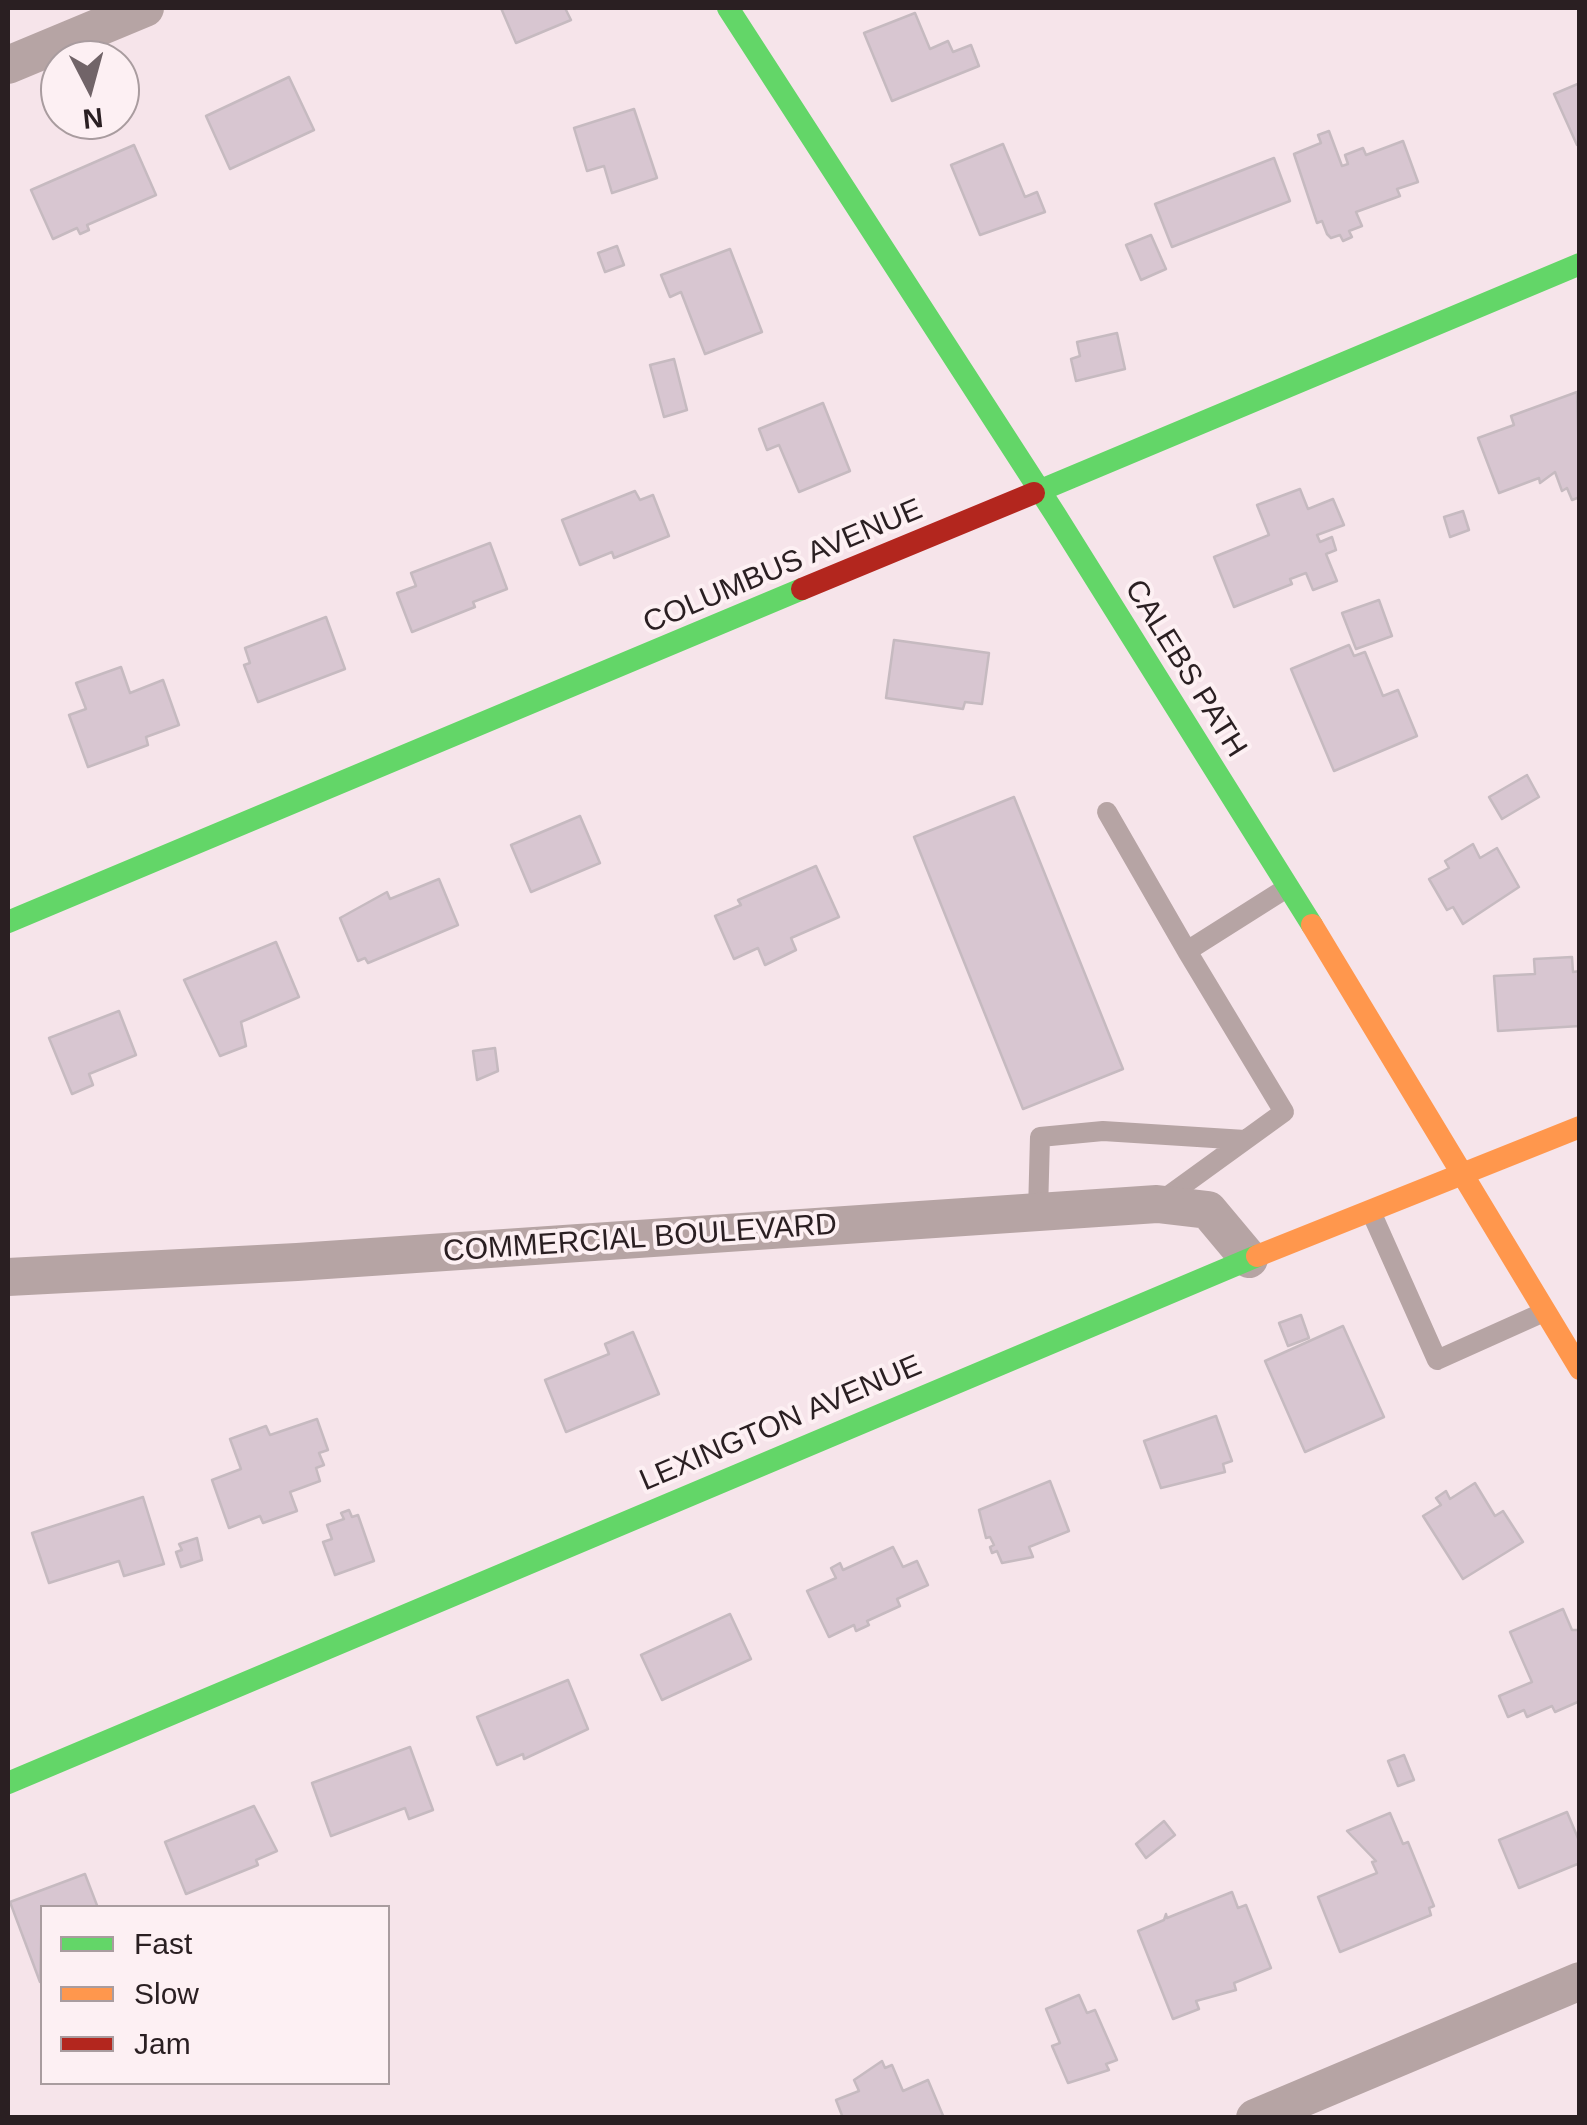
<!DOCTYPE html>
<style>
body{margin:0}
#map{position:relative;width:1587px;height:2125px;overflow:hidden;background:#f6e4ea;font-family:Arial,sans-serif}
canvas{display:block}
.frame{position:absolute;inset:0;border:10px solid #2a1f22;pointer-events:none}
.legend{position:absolute;left:40px;top:1905px;width:350px;height:180px;box-sizing:border-box;background:#fdf0f3;border:2px solid #a99c9f;margin:0;padding:12px 18px;list-style:none;font-size:30px;color:#2a1f22}
.legend li{display:flex;align-items:center;gap:20px;height:50px}
.legend b{width:50px;border:2px solid #a99c9f}
.north{position:absolute;left:40px;top:40px;width:100px;height:100px;box-sizing:border-box;background:#fdf0f3;border:2px solid #a99c9f;border-radius:50%;rotate:174deg;font-size:28px;font-weight:700;line-height:40px;text-align:center;color:#2a1f22}
.north::after{content:'';display:block;margin:auto;width:35px;height:45px;background:#716468;clip-path:polygon(50% 0,100% 100%,50% 72%,0 100%)}
</style>
<div id="map">
<canvas width="1587" height="2125"></canvas>
<div class="frame"></div>
<ul class="legend">
<li><b style="height:12px;background:#63d668"></b>Fast</li>
<li><b style="height:12px;background:#ff974d"></b>Slow</li>
<li><b style="height:12px;background:#b3261e"></b>Jam</li>
</ul>
<div class="north">N</div>
</div>
<script>
const ctx = document.querySelector('canvas').getContext('2d');
ctx.lineJoin = 'round';
function fill(path, color) {
  ctx.fillStyle = color;
  ctx.fill(path, 'evenodd');
}
function stroke(path, color, width, dash) {
  ctx.strokeStyle = color;
  ctx.lineWidth = width;
  ctx.lineCap = dash ? 'butt' : 'round';
  ctx.setLineDash(dash || []);
  ctx.stroke(path);
}
function drawText(font, color, halo, rows, align = 'center') {
  ctx.font = font + ' Arial,sans-serif';
  ctx.lineWidth = 8;
  ctx.setLineDash([]);
  ctx.textBaseline = 'middle';
  ctx.strokeStyle = halo;
  ctx.fillStyle = color;
  for (const [text, x, y, turn = 0] of rows) {
    ctx.save();
    ctx.translate(x, y);
    ctx.rotate((+turn || 0) * Math.PI / 180);
    ctx.textAlign = isNaN(turn) ? turn : align;
    if (halo) ctx.strokeText(text, 0, 0);
    ctx.fillText(text, 0, 0);
    ctx.restore();
  }
}
const building = new Path2D(`
 M 501,8 L 565,8 L 571,20 L 516,43 Z
 M 915,13 L 930,49 L 948,41 L 953,52 L 971,45 L 979,66 L 892,101 L 864,33 Z
 M 289,77 L 314,130 L 230,169 L 206,116 Z
 M 1580,83 L 1580,144 L 1577,145 L 1554,94 Z
 M 634,109 L 657,178 L 612,193 L 604,166 L 587,171 L 574,128 Z
 M 1329,131 L 1342,166 L 1348,164 L 1345,155 L 1363,148 L 1366,155 L 1403,141 L 1418,182 L 1397,189 L 1400,196 L 1356,212 L 1362,226 L 1349,231 L 1352,237 L 1343,241 L 1340,235 L 1331,238 L 1327,234 L 1322,221 L 1317,223 L 1294,154 L 1321,143 L 1318,135 Z
 M 1003,144 L 1025,197 L 1037,192 L 1045,212 L 980,235 L 951,165 Z
 M 134,145 L 156,195 L 87,225 L 89,230 L 80,234 L 77,228 L 53,239 L 31,190 Z
 M 1274,158 L 1290,201 L 1172,247 L 1155,204 Z
 M 1151,235 L 1166,269 L 1141,280 L 1126,245 Z
 M 617,246 L 624,265 L 605,272 L 598,253 Z
 M 730,249 L 762,332 L 705,354 L 681,292 L 670,297 L 661,275 Z
 M 1117,333 L 1125,369 L 1076,381 L 1071,359 L 1080,356 L 1077,342 Z
 M 674,359 L 687,410 L 664,417 L 650,365 Z
 M 1577,392 L 1580,497 L 1572,500 L 1567,488 L 1562,491 L 1555,472 L 1540,483 L 1539,478 L 1499,493 L 1478,438 L 1514,425 L 1511,416 Z
 M 823,403 L 850,471 L 799,492 L 779,445 L 767,450 L 759,429 Z
 M 1300,489 L 1308,509 L 1333,499 L 1344,525 L 1317,535 L 1320,542 L 1332,537 L 1336,550 L 1326,554 L 1337,581 L 1313,590 L 1306,573 L 1290,579 L 1292,584 L 1234,607 L 1214,557 L 1269,535 L 1257,505 Z
 M 635,491 L 640,500 L 653,495 L 669,536 L 614,558 L 612,552 L 580,565 L 562,520 Z
 M 1463,511 L 1469,530 L 1450,537 L 1444,517 Z
 M 490,543 L 507,589 L 473,602 L 475,607 L 412,632 L 397,593 L 416,586 L 411,573 Z
 M 1379,600 L 1392,636 L 1356,649 L 1342,613 Z
 M 326,617 L 345,669 L 258,702 L 244,665 L 250,663 L 245,648 Z
 M 894,640 L 989,653 L 982,704 L 965,702 L 963,709 L 886,698 Z
 M 1349,645 L 1354,656 L 1365,652 L 1383,696 L 1398,690 L 1417,736 L 1334,771 L 1291,669 Z
 M 121,667 L 130,693 L 163,680 L 179,725 L 146,737 L 148,745 L 88,767 L 69,715 L 86,709 L 76,683 Z
 M 1527,775 L 1539,797 L 1502,819 L 1489,797 Z
 M 1014,797 L 1123,1069 L 1023,1109 L 914,837 Z
 M 580,816 L 600,863 L 531,892 L 511,845 Z
 M 1473,844 L 1480,858 L 1497,848 L 1519,887 L 1463,924 L 1453,907 L 1447,910 L 1429,879 L 1449,868 L 1445,861 Z
 M 816,866 L 839,917 L 791,938 L 796,950 L 765,965 L 758,948 L 734,959 L 715,916 L 741,905 L 738,900 Z
 M 439,879 L 458,925 L 368,963 L 365,958 L 358,961 L 340,918 L 387,892 L 390,899 Z
 M 276,942 L 299,997 L 241,1022 L 246,1046 L 220,1056 L 184,980 Z
 M 1572,957 L 1573,972 L 1580,971 L 1580,1026 L 1498,1031 L 1494,976 L 1535,974 L 1534,959 Z
 M 119,1011 L 136,1055 L 89,1074 L 93,1085 L 72,1094 L 49,1038 Z
 M 495,1048 L 498,1071 L 477,1080 L 473,1051 Z
 M 1301,1315 L 1309,1338 L 1288,1346 L 1279,1323 Z
 M 1343,1326 L 1384,1417 L 1305,1452 L 1265,1361 Z
 M 633,1332 L 659,1394 L 566,1432 L 545,1380 L 609,1354 L 605,1344 Z
 M 1216,1416 L 1232,1461 L 1223,1464 L 1225,1472 L 1161,1488 L 1144,1441 Z
 M 317,1419 L 328,1450 L 319,1453 L 324,1465 L 316,1468 L 320,1481 L 290,1492 L 297,1511 L 263,1523 L 260,1516 L 229,1528 L 212,1480 L 241,1469 L 230,1439 L 266,1426 L 270,1435 Z
 M 1050,1481 L 1069,1531 L 1029,1547 L 1033,1557 L 1002,1563 L 997,1551 L 992,1553 L 990,1547 L 994,1545 L 990,1537 L 986,1538 L 979,1510 Z
 M 1475,1483 L 1495,1516 L 1503,1511 L 1523,1542 L 1463,1579 L 1423,1516 L 1441,1505 L 1436,1498 L 1446,1491 L 1450,1499 Z
 M 143,1497 L 164,1564 L 124,1576 L 119,1561 L 49,1583 L 32,1533 Z
 M 349,1510 L 352,1517 L 358,1515 L 374,1561 L 335,1575 L 323,1542 L 332,1539 L 327,1525 L 344,1519 L 341,1513 Z
 M 197,1538 L 202,1560 L 181,1567 L 176,1552 L 182,1550 L 179,1544 Z
 M 893,1547 L 903,1567 L 917,1561 L 928,1585 L 897,1599 L 900,1606 L 867,1621 L 869,1625 L 856,1631 L 854,1625 L 829,1637 L 807,1591 L 836,1578 L 831,1568 L 840,1563 L 843,1570 Z
 M 1563,1609 L 1572,1630 L 1580,1630 L 1580,1701 L 1555,1712 L 1552,1706 L 1527,1717 L 1524,1710 L 1508,1717 L 1499,1696 L 1532,1682 L 1510,1632 Z
 M 730,1614 L 751,1659 L 662,1700 L 641,1655 Z
 M 568,1680 L 588,1729 L 524,1759 L 523,1754 L 497,1765 L 477,1717 Z
 M 410,1747 L 433,1810 L 409,1819 L 405,1808 L 331,1836 L 312,1783 Z
 M 1404,1755 L 1414,1780 L 1398,1786 L 1388,1761 Z
 M 254,1806 L 277,1851 L 256,1860 L 258,1865 L 186,1894 L 165,1842 Z
 M 1567,1812 L 1580,1843 L 1580,1863 L 1519,1888 L 1499,1840 Z
 M 1390,1813 L 1403,1844 L 1408,1842 L 1434,1906 L 1429,1908 L 1431,1915 L 1340,1952 L 1318,1897 L 1377,1873 L 1372,1862 L 1376,1861 L 1347,1831 Z
 M 1164,1821 L 1175,1835 L 1146,1858 L 1136,1844 Z
 M 85,1874 L 98,1908 L 42,1908 L 40,1982 L 10,1902 Z
 M 1232,1892 L 1238,1908 L 1246,1905 L 1271,1968 L 1234,1983 L 1236,1990 L 1196,2001 L 1199,2009 L 1173,2019 L 1138,1931 L 1164,1920 L 1166,1914 L 1167,1918 Z
 M 1079,1995 L 1087,2013 L 1095,2010 L 1117,2060 L 1106,2064 L 1109,2070 L 1068,2083 L 1052,2046 L 1060,2043 L 1046,2009 Z
 M 882,2061 L 885,2068 L 892,2065 L 903,2091 L 928,2080 L 944,2118 L 843,2118 L 836,2100 L 859,2091 L 854,2080 Z`);
const lane = new Path2D(`
 M 1107,812 L 1187,951
 M 1157,1204 L 1284,1112 L 1187,951 L 1285,889
 M 1038,1212 L 1040,1137 L 1103,1131 L 1245,1140
 M 1372,1214 L 1437,1360 L 1544,1312`);
const street = new Path2D(`
 M 8,65 L 145,8
 M 8,1277 L 297,1262 L 1157,1204 L 1208,1210 L 1249,1259
 M 1255,2118 L 1580,1981`);
const fast = new Path2D(`
 M 728,8 L 1055,514 L 1312,925
 M 1034,493 L 1580,264
 M 8,922 L 802,589
 M 8,1783 L 1257,1256`);
const slow = new Path2D(`
 M 1312,925 L 1580,1369
 M 1257,1256 L 1580,1127`);
const jam = new Path2D(`
 M 802,589 L 1034,493`);
const streetNames = [
 ["COLUMBUS AVENUE",783,567,-23],
 ["CALEBS PATH",1185,669,58],
 ["COMMERCIAL BOULEVARD",640,1239,-4],
 ["LEXINGTON AVENUE",781,1424,-23]
];
fill(building, '#d8c6d1');
stroke(building, '#c6bac0', 2.5);
stroke(lane, '#b6a4a4', 20);
stroke(street, '#b6a4a4', 38);
stroke(fast, '#63d668', 22);
stroke(slow, '#ff974d', 22);
stroke(jam, '#b3261e', 22);
drawText('30px', '#2a1f22', '#fdf0f3', streetNames);
</script>
